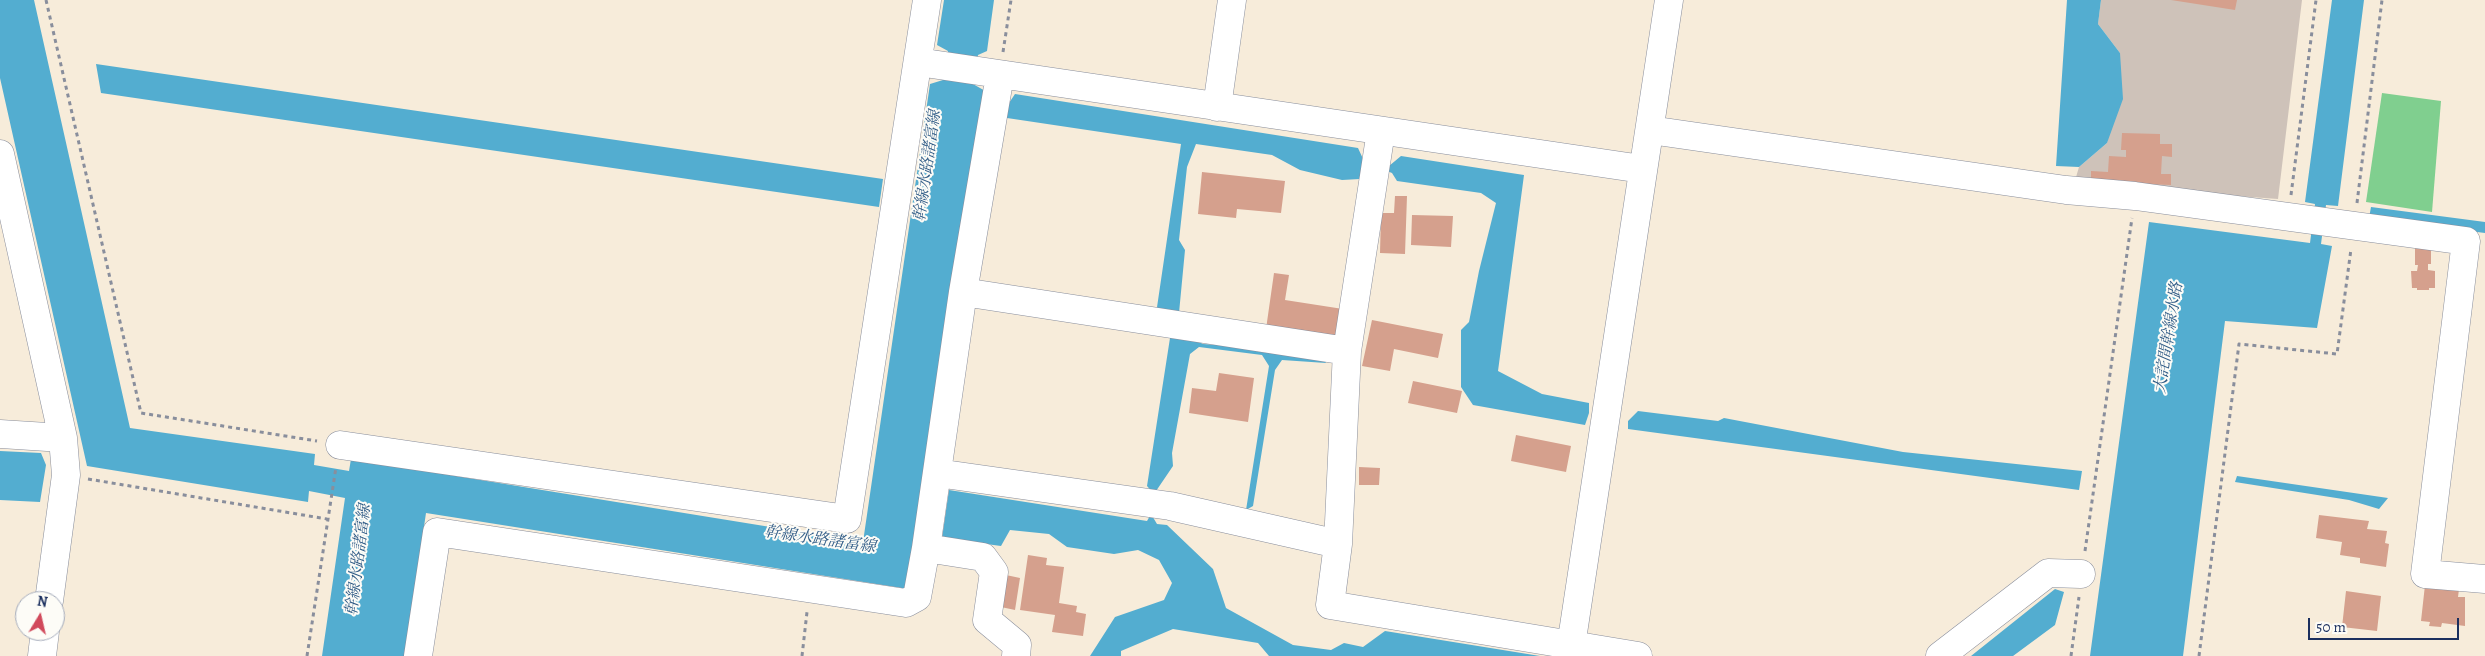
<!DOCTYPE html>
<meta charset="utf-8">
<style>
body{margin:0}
#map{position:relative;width:2485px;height:656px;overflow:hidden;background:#f7ecda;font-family:Alegreya,serif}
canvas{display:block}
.north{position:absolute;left:15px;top:591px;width:50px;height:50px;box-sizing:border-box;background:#fdfcf7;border:1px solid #a3aaba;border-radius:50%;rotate:9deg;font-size:14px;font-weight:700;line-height:20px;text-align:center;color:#1b2f5e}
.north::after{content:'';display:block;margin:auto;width:18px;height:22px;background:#d1495b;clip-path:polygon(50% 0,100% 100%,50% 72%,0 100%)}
.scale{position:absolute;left:2308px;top:618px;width:151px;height:22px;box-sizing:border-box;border:2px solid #1b2f5e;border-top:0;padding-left:6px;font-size:15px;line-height:18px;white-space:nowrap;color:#1b2f5e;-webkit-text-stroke:4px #fdfcf7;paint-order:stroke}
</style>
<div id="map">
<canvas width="2485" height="656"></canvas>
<div class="north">N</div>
<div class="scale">50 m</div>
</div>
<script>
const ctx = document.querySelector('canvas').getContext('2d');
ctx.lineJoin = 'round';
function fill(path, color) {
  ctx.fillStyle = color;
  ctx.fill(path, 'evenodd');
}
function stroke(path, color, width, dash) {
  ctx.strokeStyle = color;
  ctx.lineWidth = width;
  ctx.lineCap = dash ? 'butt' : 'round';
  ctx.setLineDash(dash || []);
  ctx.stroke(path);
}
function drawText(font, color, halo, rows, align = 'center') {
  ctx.font = font + ' Alegreya,"Noto Serif JP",serif';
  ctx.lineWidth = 4;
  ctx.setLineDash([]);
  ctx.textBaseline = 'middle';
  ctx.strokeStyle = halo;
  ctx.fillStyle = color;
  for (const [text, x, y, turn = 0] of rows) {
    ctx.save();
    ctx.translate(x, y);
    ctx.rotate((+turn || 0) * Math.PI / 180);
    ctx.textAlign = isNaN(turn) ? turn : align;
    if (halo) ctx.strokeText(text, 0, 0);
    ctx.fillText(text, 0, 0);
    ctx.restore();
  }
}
const industrial = new Path2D(`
 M 2101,0 L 2302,0 L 2278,199 L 2074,184 L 2079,167 L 2107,143 L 2120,53 L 2098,24 Z`);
const green = new Path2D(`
 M 2382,93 L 2441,101 L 2432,212 L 2366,202 Z`);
const water = new Path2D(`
 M 0,0 L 34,0 L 130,428 L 315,454 L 314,465 L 349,471 L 351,459 L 863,542 L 930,84 L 943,80 L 948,51 L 937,45 L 944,0 L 994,0 L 987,51 L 978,55 L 973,84 L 987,92 L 908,589 L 426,513 L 405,656 L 322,656 L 345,498 L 309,491 L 308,502 L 87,466 L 0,78 Z
 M 2067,0 L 2101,0 L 2098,24 L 2120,53 L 2123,99 L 2107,143 L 2079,167 L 2056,166 Z
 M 2332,0 L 2364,0 L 2338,206 L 2326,205 L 2321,244 L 2332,246 L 2317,328 L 2225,321 L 2183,656 L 2090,656 L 2149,222 L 2310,243 L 2315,204 L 2305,202 Z
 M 96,64 L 883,179 L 879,207 L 101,93 Z
 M 1015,94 L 1358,148 L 1364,161 L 1389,166 L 1401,156 L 1524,175 L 1498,371 L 1542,394 L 1589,403 L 1589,413 L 1585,425 L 1473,405 L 1461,387 L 1461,330 L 1469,322 L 1479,271 L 1496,203 L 1481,193 L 1397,181 L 1392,173 L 1387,171 L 1360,179 L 1342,180 L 1300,170 L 1272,155 L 1196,144 L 1187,167 L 1179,240 L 1185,250 L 1179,313 L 1156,314 L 1181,144 L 1007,118 L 1007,106 Z
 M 2371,207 L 2485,222 L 2485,233 L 2369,218 Z
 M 1178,332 L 1203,344 L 1261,348 L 1323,358 L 1326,363 L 1282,360 L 1275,370 L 1253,506 L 1246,510 L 1269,366 L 1262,355 L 1199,347 L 1190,354 L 1172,453 L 1173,466 L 1154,494 L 1147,486 L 1170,338 Z
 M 1638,411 L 1718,421 L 1724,418 L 1903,452 L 2082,471 L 2079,490 L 1628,429 L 1628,421 Z
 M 0,451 L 41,453 L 46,465 L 40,502 L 0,500 Z
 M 2237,476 L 2388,498 L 2379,509 L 2349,500 L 2235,482 Z
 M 949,490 L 1147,521 L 1151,514 L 1157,524 L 1167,525 L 1213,569 L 1226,608 L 1293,645 L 1331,650 L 1344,643 L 1363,647 L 1385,631 L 1540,656 L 1269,656 L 1258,643 L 1173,629 L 1121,651 L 1121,656 L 1090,656 L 1115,617 L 1164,600 L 1172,583 L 1159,560 L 1138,550 L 1114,554 L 1067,547 L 1049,534 L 1010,530 L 1001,546 L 942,538 Z
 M 2055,589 L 2064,592 L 2055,625 L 2013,656 L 1971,656 Z`);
const building = new Path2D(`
 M 2171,0 L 2237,0 L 2235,10 Z
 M 2122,133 L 2160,134 L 2160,144 L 2172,144 L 2172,157 L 2162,156 L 2161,174 L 2171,174 L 2171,185 L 2091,182 L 2091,171 L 2108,172 L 2109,156 L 2126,157 L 2126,150 L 2121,150 Z
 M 1202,172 L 1285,181 L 1281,213 L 1237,209 L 1236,218 L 1198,214 Z
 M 1395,196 L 1407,196 L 1405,254 L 1380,253 L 1381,213 L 1394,213 Z
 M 1412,215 L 1453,216 L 1451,247 L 1411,245 Z
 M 2415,247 L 2431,247 L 2431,264 L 2428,264 L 2428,270 L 2435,271 L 2435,288 L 2429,288 L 2429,290 L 2417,290 L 2417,288 L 2412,288 L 2411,271 L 2417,271 L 2418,265 L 2415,265 Z
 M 1274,273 L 1289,275 L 1285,300 L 1343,309 L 1338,341 L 1266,329 Z
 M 1372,320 L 1443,334 L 1438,358 L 1394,349 L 1390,371 L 1362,366 Z
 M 1219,373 L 1254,378 L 1248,422 L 1189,413 L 1192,388 L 1216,391 Z
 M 1413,381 L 1462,391 L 1457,413 L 1408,403 Z
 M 1516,435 L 1571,446 L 1566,472 L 1511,461 Z
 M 1359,467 L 1380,468 L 1379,485 L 1359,485 Z
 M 2319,515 L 2369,521 L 2367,529 L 2387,531 L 2385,543 L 2389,544 L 2386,567 L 2360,563 L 2360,558 L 2340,555 L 2342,542 L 2316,538 Z
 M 1028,555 L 1047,558 L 1046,565 L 1064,567 L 1059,603 L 1077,606 L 1076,612 L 1086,614 L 1083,636 L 1052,632 L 1055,615 L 1020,610 Z
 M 1006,575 L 1020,578 L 1015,610 L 1001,607 Z
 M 2425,585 L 2459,589 L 2458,597 L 2465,597 L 2465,626 L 2442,623 L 2441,627 L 2429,626 L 2430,622 L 2421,621 Z
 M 2346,591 L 2381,596 L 2377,631 L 2342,627 Z`);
const path = new Path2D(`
 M 46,0 L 141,413 L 317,441
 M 1003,52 L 1011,0
 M 2291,195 L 2316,0
 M 2357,203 L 2382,0
 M 88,479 L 327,519
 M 2085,551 L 2132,218
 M 307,656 L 336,467
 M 802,656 L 807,612
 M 2071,656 L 2079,597
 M 2199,656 L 2239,344 L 2337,354 L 2351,249`);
const minor = new Path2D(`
 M 918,62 L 1642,169
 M 1217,107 L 1232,0
 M 1650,130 L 2066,190 L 2135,196 L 2466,241 L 2425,574 L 2485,579
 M 1381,131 L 1347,351 L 1338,544 L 1330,605 L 1638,656
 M 0,154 L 63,438 L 66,475 L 49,601
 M 963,292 L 1347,351
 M 0,434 L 63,438
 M 340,445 L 847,519 L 927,0
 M 937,473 L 1170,506 L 1338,544
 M 926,548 L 983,557 L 994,572 L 987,620 L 1017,645 L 1016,656
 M 42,656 L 45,631
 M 418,656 L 437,532 L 906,603 L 917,597 L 926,548 L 963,292 L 1000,75
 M 1567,656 L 1571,646 L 1669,0
 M 1940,656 L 2048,573 L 2081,574`);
const waterNames = [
 ["幹線水路諸富線",928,166,-82],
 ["大詫間幹線水路",2169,338,-81],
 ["幹線水路諸富線",820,540,8],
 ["幹線水路諸富線",359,560,-83]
];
fill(industrial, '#cec2b9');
fill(green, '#80cf8f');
fill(water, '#53add0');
fill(building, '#d5a08d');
stroke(minor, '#898e9c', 29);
stroke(path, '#898e9c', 3, [4, 4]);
stroke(minor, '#fff', 28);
drawText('italic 16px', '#2f5b86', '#fdfcf7', waterNames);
</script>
